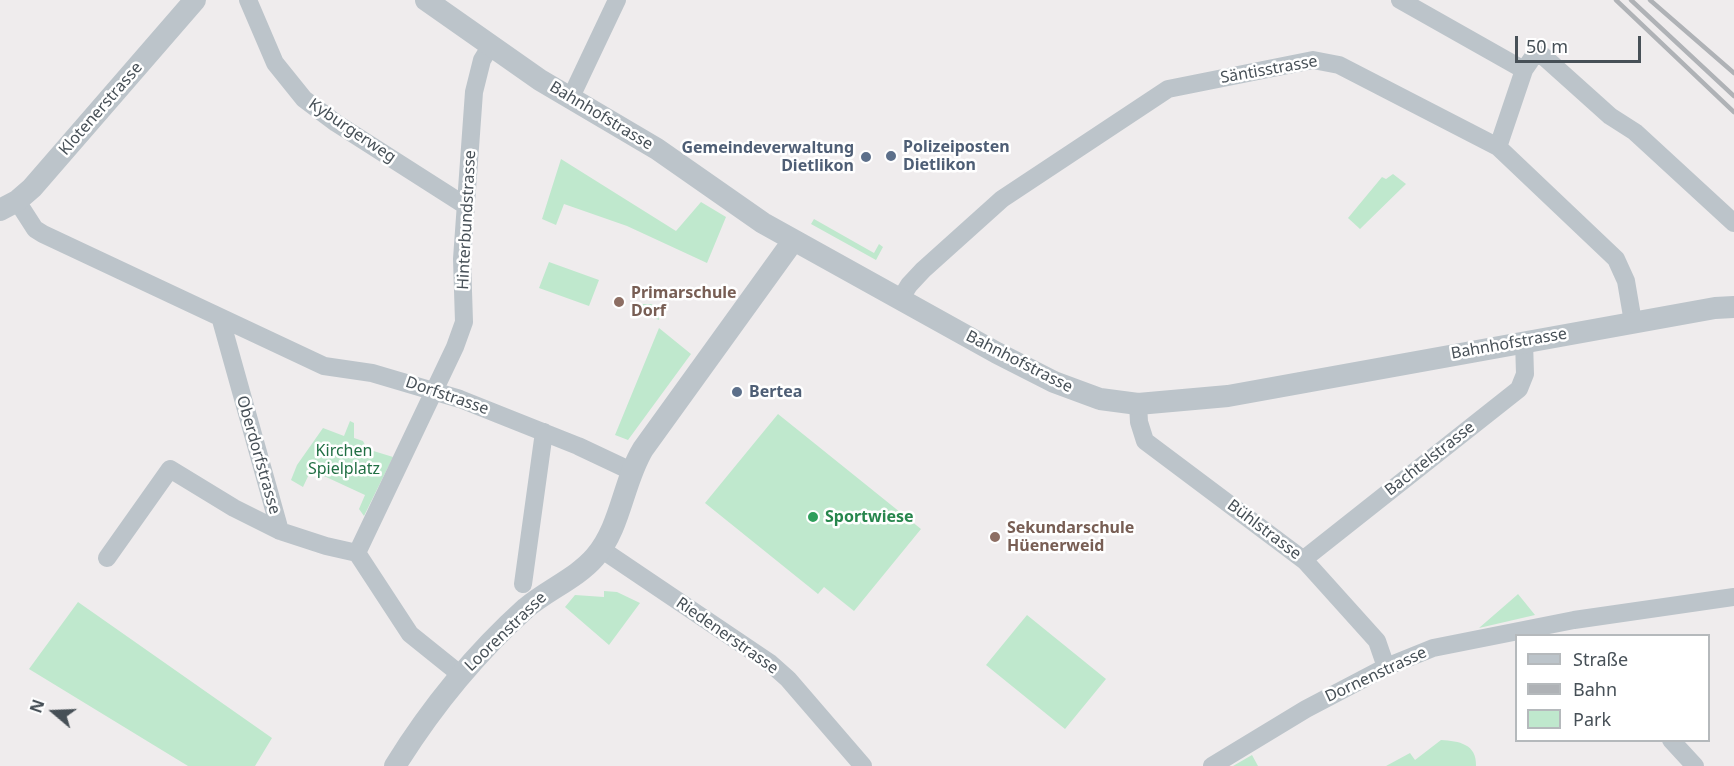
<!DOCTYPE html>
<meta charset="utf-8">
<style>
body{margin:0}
#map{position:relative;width:1734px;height:766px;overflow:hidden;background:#efeced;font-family:"Noto Sans",sans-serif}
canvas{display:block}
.legend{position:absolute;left:1515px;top:634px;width:195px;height:108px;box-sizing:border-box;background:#fff;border:2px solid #b5b9bc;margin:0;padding:8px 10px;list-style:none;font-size:18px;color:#475057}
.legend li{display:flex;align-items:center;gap:12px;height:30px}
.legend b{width:30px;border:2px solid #b5b9bc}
.north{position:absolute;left:24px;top:682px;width:60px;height:60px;-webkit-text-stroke:4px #fff;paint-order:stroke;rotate:289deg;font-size:16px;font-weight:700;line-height:24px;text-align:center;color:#475057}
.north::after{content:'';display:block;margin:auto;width:21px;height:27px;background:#475057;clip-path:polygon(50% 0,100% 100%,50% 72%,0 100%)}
.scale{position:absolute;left:1515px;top:36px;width:126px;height:27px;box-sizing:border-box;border:3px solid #475057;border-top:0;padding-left:8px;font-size:18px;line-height:21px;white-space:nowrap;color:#475057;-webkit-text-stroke:4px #fff;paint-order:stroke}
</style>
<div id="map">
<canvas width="1734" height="766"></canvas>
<ul class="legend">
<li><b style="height:8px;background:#bcc4ca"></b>Straße</li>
<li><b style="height:8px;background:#afb2b6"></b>Bahn</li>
<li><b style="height:16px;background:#bfe8cd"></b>Park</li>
</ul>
<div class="north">N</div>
<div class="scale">50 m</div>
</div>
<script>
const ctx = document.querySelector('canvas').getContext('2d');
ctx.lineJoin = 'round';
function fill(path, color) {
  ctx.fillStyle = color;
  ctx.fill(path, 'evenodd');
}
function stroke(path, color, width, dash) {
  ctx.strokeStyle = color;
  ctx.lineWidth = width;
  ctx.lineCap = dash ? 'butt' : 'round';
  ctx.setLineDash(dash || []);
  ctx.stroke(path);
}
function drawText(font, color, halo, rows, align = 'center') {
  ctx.font = font + ' "Noto Sans",sans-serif';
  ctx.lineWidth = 5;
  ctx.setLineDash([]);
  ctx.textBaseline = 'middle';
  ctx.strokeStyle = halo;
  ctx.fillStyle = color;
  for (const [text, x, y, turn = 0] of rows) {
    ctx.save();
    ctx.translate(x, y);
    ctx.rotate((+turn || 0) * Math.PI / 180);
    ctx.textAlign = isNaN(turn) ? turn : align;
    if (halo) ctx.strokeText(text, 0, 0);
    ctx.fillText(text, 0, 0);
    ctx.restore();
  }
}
const green = new Path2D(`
 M 561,159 L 676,231 L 701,202 L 726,217 L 707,263 L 627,226 L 564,204 L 556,225 L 542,219 Z
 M 1393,174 L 1406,184 L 1360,229 L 1348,218 L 1382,177 L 1386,179 Z
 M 814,219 L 874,253 L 879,244 L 883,247 L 876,260 L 811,224 Z
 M 549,262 L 599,280 L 589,306 L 539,288 Z
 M 642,304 L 651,304 L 658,308 L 659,320 L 635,311 Z
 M 659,328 L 691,354 L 628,440 L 615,435 Z
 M 778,414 L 921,529 L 854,611 L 824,587 L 818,594 L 705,503 Z
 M 350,421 L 354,423 L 354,438 L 363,441 L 367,449 L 393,457 L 364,516 L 359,509 L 365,495 L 311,470 L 303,487 L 291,480 L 297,465 L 323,428 L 344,436 Z
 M 604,591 L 617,592 L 640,603 L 609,645 L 565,607 L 575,595 L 604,597 Z
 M 1518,594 L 1535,615 L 1479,628 L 1517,595 Z
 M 78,602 L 272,738 L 255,766 L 188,766 L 29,669 Z
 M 1027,615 L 1106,679 L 1065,729 L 986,665 Z
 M 1441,740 C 1459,741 1477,744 1476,766 L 1386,766 L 1410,753 L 1415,760 Z
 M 1252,755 L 1258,766 L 1233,766 Z`);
const minor = new Path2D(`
 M 248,0 L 275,63 L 304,99 L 336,123 L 466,206
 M 1400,0 L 1524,70
 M 571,97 L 617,0
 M 1498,147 L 1524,70 L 1533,57 L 1542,55 L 1610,116 L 1635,132 L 1734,223
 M 17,201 L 35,229 L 43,234 L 324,366 L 372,373 L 460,399 L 578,446 L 631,471
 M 901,298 L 909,285 L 923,270 L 1002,199 L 1168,89 L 1313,60 L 1339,65 L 1498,147 L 1616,259 L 1626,281 L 1633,322
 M 221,320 L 280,531 L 326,546 L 357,553 L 410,634 L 461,675
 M 1138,404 L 1139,422 L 1145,441 L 1305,561 L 1377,641 L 1386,667
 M 601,549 L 770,663 L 788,679 L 863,766
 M 357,553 L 455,347 L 464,322 L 462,259 L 474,92 L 482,60 L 490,47
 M 107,558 L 170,469 L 234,508 L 280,531
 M 1304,559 L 1519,389 L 1525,374 L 1524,341
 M 523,584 L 544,432
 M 1671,740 L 1695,766
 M 1212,766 L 1306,709 L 1386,667 L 1433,648 L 1574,620 L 1734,597`);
const tertiary = new Path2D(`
 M 426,0 L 540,80 L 657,149 L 763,223 L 997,353 L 1054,382 L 1100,399 L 1138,404 L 1228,396 L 1715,308 L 1734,307
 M 0,210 L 17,201 L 32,188 L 195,0
 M 395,766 C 431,708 475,654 526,608 C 547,590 577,578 595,557 C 621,527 623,482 643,449 L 793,241`);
const rail = new Path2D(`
 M 1616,0 L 1734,112
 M 1631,0 L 1734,96
 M 1650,0 L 1734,73`);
const markers = [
 [891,156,6,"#5c6f8a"],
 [866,157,6,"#5c6f8a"],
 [619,302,6,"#8d6e63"],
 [737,392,6,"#5c6f8a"],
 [813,517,6,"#2e9e5b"],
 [995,537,6,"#8d6e63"]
];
const streetNames = [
 ["Säntisstrasse",1269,70,-10],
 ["Klotenerstrasse",101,109,-49],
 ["Bahnhofstrasse",601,116,31],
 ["Kyburgerweg",352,131,34],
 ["Hinterbundstrasse",467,220,-87],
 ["Bahnhofstrasse",1509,344,-10],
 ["Bahnhofstrasse",1019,362,27],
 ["Dorfstrasse",447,396,19],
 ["Oberdorfstrasse",258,455,74],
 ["Bachtelstrasse",1430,459,-38],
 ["Bühlstrasse",1264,530,37],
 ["Loorenstrasse",506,632,-44],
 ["Riedenerstrasse",727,636,35],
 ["Dornenstrasse",1376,675,-25]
];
const serviceNames = [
 ["Polizeiposten",903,147],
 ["Dietlikon",903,165],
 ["Gemeindeverwaltung",854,148,"right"],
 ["Dietlikon",854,166,"right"],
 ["Bertea",749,392]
];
const educationNames = [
 ["Primarschule",631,293],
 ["Dorf",631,311],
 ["Sekundarschule",1007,528],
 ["Hüenerweid",1007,546]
];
const parkNames = [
 ["Kirchen",344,451],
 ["Spielplatz",344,469]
];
const leisureNames = [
 ["Sportwiese",825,517]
];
fill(green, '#bfe8cd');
stroke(minor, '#bcc4ca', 18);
stroke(tertiary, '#bcc4ca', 22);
stroke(rail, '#afb2b6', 4.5);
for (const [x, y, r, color] of markers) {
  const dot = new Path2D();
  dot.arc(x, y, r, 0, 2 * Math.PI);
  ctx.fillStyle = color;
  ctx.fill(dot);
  stroke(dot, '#fff', 2);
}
drawText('16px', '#475057', '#fff', streetNames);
drawText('bold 16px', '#4e5e75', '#fff', serviceNames, 'left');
drawText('bold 16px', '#785e54', '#fff', educationNames, 'left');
drawText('16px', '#216f44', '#fff', parkNames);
drawText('bold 16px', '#27864d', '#fff', leisureNames, 'left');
</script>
